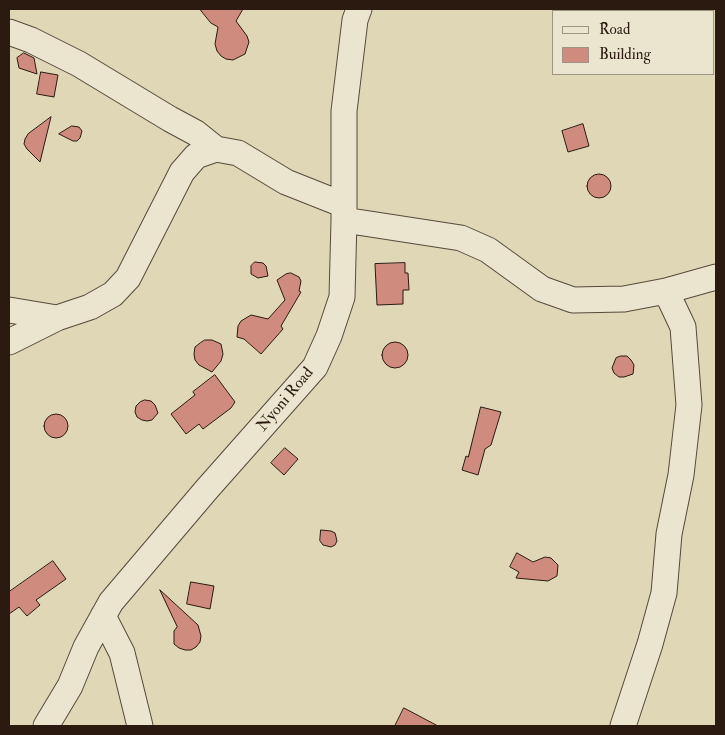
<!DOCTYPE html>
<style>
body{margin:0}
#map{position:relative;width:725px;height:735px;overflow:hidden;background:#e0d7b7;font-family:"IM FELL Double Pica",serif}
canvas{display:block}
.frame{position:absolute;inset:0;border:10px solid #2b1a10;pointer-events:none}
.legend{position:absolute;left:552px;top:10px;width:162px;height:65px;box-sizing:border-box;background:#ebe5d0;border:1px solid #9e9483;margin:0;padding:6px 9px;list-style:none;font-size:15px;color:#2b1a10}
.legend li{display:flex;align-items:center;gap:10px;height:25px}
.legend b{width:25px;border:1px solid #9e9483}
</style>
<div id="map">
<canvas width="725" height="735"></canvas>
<div class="frame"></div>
<ul class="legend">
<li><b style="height:6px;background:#ebe5d0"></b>Road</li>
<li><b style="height:14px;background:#cf8b7e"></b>Building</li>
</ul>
</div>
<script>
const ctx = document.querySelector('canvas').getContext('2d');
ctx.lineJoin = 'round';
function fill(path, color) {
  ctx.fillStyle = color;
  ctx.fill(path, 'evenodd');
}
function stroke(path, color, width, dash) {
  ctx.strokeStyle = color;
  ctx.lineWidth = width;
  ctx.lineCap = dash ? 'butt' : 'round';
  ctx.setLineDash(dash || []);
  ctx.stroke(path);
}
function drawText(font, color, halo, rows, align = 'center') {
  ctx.font = font + ' "IM FELL Double Pica",serif';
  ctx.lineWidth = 4;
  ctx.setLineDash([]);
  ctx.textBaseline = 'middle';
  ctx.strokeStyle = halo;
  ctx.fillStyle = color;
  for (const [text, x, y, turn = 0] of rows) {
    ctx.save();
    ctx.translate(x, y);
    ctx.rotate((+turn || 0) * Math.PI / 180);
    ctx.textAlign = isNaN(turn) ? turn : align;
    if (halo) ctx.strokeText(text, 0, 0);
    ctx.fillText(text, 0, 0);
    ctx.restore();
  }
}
const building = new Path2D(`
 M 200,9 L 243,9 L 236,21 L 247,36 L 249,42 L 245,54 L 233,60 L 226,59 L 221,56 L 217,51 L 215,44 L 218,27 L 211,23 Z
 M 24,53 L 34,58 L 37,74 L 19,68 L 17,58 Z
 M 41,72 L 58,75 L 54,97 L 37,94 Z
 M 51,117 L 40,162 L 27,149 L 24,144 L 25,139 L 28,134 Z
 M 583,124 L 589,146 L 568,152 L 562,131 Z
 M 72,126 L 79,127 L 82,131 L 80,138 L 77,141 L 73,141 L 59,134 Z
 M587 186a12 12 0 1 1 24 0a12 12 0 1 1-24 0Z
 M 255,262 L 263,263 L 266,266 L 268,276 L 258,278 L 251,274 L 251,266 Z
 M 405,263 L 405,273 L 408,273 L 409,290 L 403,290 L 403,304 L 377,305 L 375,264 Z
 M 291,273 L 299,277 L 301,281 L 299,291 L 301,292 L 281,326 L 283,329 L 261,354 L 244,339 L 237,337 L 238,326 L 241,321 L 251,315 L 268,319 L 285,300 L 277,280 L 286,274 Z
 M 205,340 L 212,340 L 221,344 L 223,354 L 221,361 L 212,372 L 199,365 L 195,360 L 194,354 L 195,347 L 200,343 Z
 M382 355a13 13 0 1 1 26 0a13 13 0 1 1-26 0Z
 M 621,356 L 627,356 L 631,360 L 634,365 L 633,374 L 624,377 L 619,377 L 614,373 L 612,368 L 616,358 Z
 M 215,375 L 235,402 L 231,408 L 203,429 L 199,424 L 186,434 L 171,414 L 195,395 L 193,392 Z
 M 145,400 L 151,401 L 155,405 L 158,413 L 152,420 L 147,421 L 142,420 L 137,417 L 135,412 L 136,406 L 140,402 Z
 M 481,407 L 501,412 L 491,445 L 485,449 L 478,475 L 462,470 L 466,456 L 468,457 Z
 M44 426a12 12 0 1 1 24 0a12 12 0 1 1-24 0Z
 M 285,448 L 298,459 L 284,475 L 271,463 Z
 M 321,530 L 331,531 L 335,533 L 337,541 L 335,545 L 331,547 L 323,545 L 320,541 Z
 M 517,553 L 533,562 L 545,557 L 551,558 L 558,565 L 557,576 L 548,581 L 516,578 L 519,572 L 510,567 Z
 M 53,561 L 66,579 L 36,600 L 40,605 L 27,616 L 19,607 L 9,614 L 9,592 Z
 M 191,582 L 214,586 L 210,609 L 187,604 Z
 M 160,590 L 198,625 L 201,636 L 200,642 L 196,647 L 191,650 L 185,650 L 179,648 L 174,644 L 174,631 L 177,627 Z
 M 404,708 L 438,726 L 395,726 Z`);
const minor = new Path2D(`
 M 9,32 L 31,40 L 79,64 L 170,119 L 196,133 L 216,149
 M 344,220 L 461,238 L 488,250 L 542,289 L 573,300 L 624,299 L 666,291 L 716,277
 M 9,310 L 57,318
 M 9,342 L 57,318 L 90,307 L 113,294 L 128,278 L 182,172 L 196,156 L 216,149 L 238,153 L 286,182 L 344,205
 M 103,616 L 122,653 L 140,726
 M 46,726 L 70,686 L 86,647 L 111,602 L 207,489 L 315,367 L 329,336 L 342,297 L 344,220 L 344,111 L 355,20 L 359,9
 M 623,726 L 650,644 L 664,593 L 669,534 L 681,475 L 689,405 L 683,327 L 666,291`);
const streetNames = [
 ["Nyoni Road",286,400,-50]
];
fill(building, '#cf8b7e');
stroke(building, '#2b1a10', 1);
stroke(minor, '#58493a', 27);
stroke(minor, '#ebe5d0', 25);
drawText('16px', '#2b1a10', '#ebe5d0', streetNames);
</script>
